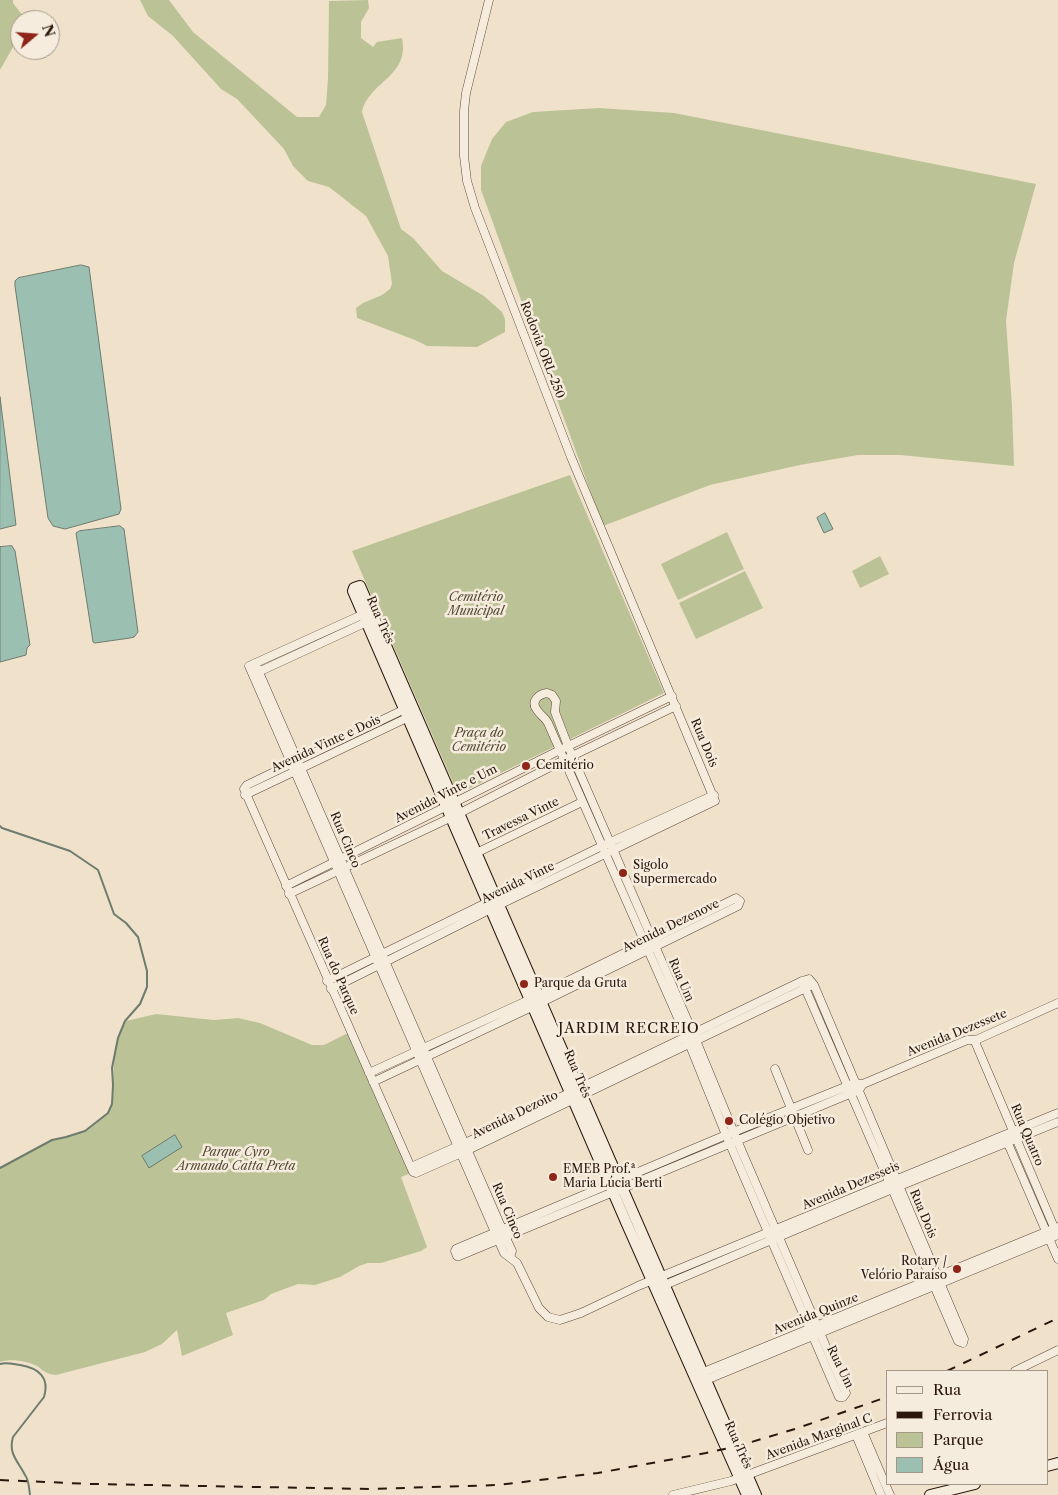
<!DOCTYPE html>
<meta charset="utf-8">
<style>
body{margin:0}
#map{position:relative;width:1058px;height:1495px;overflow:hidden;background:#f0e2ca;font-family:"Libre Caslon Text",serif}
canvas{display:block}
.legend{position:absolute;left:886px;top:1370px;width:162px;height:115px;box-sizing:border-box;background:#f5ecdd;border:1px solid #a49689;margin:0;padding:6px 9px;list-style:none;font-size:15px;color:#2a160c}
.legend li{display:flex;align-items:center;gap:10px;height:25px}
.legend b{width:25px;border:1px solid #a49689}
.north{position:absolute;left:10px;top:10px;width:50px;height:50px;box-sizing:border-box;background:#f5ecdd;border:1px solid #a49689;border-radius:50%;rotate:72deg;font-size:14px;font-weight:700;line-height:20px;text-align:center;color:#2a160c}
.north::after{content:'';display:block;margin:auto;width:18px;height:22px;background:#8f2418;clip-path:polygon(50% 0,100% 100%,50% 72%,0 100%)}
</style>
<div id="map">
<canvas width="1058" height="1495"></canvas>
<ul class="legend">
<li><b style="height:6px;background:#f5ecdd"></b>Rua</li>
<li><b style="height:6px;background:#2a160c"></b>Ferrovia</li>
<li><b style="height:14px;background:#bbc396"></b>Parque</li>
<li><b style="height:14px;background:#9bbfb1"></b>Água</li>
</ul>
<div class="north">N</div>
</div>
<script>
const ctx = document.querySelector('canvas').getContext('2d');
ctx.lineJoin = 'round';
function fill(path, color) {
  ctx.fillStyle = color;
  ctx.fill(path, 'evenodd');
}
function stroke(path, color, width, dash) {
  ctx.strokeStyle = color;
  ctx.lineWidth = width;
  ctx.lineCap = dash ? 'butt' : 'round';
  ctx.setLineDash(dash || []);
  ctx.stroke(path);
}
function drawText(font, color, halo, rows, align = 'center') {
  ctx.font = font + ' "Libre Caslon Text",serif';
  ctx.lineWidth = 5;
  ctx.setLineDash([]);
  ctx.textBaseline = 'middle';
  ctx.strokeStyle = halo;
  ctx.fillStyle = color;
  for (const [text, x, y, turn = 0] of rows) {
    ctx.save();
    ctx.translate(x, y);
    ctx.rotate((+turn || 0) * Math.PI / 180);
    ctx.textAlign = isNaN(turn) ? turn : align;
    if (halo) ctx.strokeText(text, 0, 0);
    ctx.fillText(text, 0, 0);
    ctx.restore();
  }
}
const green = new Path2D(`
 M 0,0 L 13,0 L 13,3 L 26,20 L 20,20 L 20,35 L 0,70 Z
 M 140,0 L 169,0 L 193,32 L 297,117 L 319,117 L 326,105 L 328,78 L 329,1 L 368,0 L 369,8 L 361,22 L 361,38 L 373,47 L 377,42 L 402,38 C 410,77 369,81 362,112 L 401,229 L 413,238 L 442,271 L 484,296 L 502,312 L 505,319 L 505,332 L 477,347 L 427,346 L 415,340 L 357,318 L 356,308 L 363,303 L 382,295 L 390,289 L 392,284 L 388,256 L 366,216 L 329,187 L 308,181 L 293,166 L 284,149 L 237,99 L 221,89 L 173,36 L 148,16 Z
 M 599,108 L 674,113 L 1036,184 L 1014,263 L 1006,321 L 1012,406 L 1014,466 L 900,455 L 858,455 L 800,465 L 710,485 L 603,526 L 481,190 L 481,166 L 492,139 L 506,122 L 533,112 Z
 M 570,475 L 664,693 L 458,794 L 352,551 Z
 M 727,532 L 744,569 L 678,600 L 661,564 Z
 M 880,556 L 889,574 L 860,588 L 852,571 Z
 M 745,571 L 763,608 L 696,639 L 679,603 Z
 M 156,1014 L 214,1020 L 238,1018 L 260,1023 L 312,1045 L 324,1045 L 350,1032 L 413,1172 L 401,1177 L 427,1247 L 421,1251 L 381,1263 L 368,1263 L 359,1266 L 340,1277 L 315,1285 L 298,1284 L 271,1294 L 264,1300 L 226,1313 L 233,1335 L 182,1356 L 177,1330 L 162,1344 L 145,1352 L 56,1375 C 46,1374 44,1371 37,1366 C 28,1361 10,1358 0,1362 L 0,1168 L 52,1140 L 67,1137 L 85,1131 L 108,1113 L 112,1104 L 114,1057 L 118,1038 L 126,1021 Z`);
const water = new Path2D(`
 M 81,265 L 89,267 L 121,509 L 119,514 L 65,529 L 53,526 L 48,518 L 15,286 L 15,281 L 18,278 Z
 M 0,397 L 16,525 L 0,529 Z
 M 825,513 L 833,529 L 824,533 L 817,518 Z
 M 120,526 L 124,529 L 138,632 L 134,637 L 130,638 L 95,643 L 93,642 L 92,635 L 76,533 L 79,531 Z
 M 12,546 L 15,551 L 30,645 L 27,648 L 26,655 L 0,662 L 0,547 Z
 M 175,1135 L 182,1147 L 149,1168 L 142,1156 Z`);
const stream = new Path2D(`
 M 0,826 L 2,828 L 70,851 L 98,870 L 114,914 L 126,923 L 138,937 L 147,971 L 147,987 L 140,1004 L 125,1021 L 118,1038 L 112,1068 L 113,1085 L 112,1104 L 108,1113 L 85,1131 L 66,1137 L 52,1140 L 0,1168
 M 0,1364 C 7,1362 13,1364 20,1365 C 38,1368 50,1377 44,1397 L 13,1437 C 8,1454 18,1461 25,1475 C 29,1480 29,1488 30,1495`);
const street = new Path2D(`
 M 366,613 L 249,666 L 504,1253 L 517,1263 L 539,1308 L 548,1317 L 560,1320 L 581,1313 L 638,1286 L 1058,1113
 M 255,663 L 506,1238 L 512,1251 L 510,1257
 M 254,674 L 371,620
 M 547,693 L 552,695 L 556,701 L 555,712 L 568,746 L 693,1033 L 737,1140 L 846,1393 L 843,1397 L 839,1397 L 726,1135 L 689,1043 L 548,723 C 545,717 540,715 537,710 C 530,701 539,694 547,693 Z
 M 407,708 L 247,785 L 244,789 L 413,1172 L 416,1173 L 468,1150 L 810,986
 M 245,795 L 411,716
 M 472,855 L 582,802
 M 286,886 L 560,750 L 672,696
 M 289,894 L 452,817 L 572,756 L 676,706
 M 327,981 L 602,846 L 714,795
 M 331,989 L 499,905 L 715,801 L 571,457 L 475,208 L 467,181 L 464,156 L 464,111 L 466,93 L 489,0
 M 976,1040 L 976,1044 L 1056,1232
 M 775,1069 L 808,1150
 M 369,1073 L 531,999 L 736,898 L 740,901 L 738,906 L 534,1006 L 373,1082
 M 863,1084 L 855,1083 L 726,1135 L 456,1249 L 455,1251 L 457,1256 L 459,1256 L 859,1090 L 863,1084 L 967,1040 L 976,1040 L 1058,1003
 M 1006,1139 L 1058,1259
 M 411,1167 L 465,1143 L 802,981 L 809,979 L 814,985 L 964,1339 L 963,1343 L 958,1341 L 802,981
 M 660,1287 L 892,1189 L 1058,1122
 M 1015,1371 L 1058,1350
 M 699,1374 L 1058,1227
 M 701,1382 L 1058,1235
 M 863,1432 L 890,1495
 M 856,1435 L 881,1495
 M 673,1495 L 731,1481 L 887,1423`);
const secondary = new Path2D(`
 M 1047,1466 L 1058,1463
 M 747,1495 L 626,1222 L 353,591 L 354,588 L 360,586 L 756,1495
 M 930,1495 L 975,1484`);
const rail = new Path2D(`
 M 947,1371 L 1058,1318
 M 0,1480 L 92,1484 L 369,1489 L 498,1485 L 598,1473 L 706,1453 L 738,1446 L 795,1429 L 887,1397`);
const markers = [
 [526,766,5,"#8f2418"],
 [623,873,5,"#8f2418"],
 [524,984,5,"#8f2418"],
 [729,1121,5,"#8f2418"],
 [553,1177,5,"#8f2418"],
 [957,1269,5,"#8f2418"]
];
const streetNames = [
 ["Rodovia ORL-250",542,350,69],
 ["Rua Três",380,620,66],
 ["Rua Dois",704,743,67],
 ["Avenida Vinte e Dois",326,744,-25],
 ["Avenida Vinte e Um",446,794,-27],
 ["Travessa Vinte",521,819,-26],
 ["Rua Cinco",345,840,67],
 ["Avenida Vinte",518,883,-26],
 ["Avenida Dezenove",671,926,-26],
 ["Rua do Parque",338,976,66],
 ["Rua Um",681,980,66],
 ["Avenida Dezessete",957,1033,-22],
 ["Rua Três",577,1074,67],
 ["Avenida Dezoito",515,1115,-26],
 ["Rua Quatro",1027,1135,67],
 ["Avenida Dezesseis",851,1186,-23],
 ["Rua Cinco",507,1211,67],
 ["Rua Dois",923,1214,67],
 ["Avenida Quinze",816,1314,-22],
 ["Rua Um",840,1367,64],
 ["Avenida Marginal C",819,1437,-20],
 ["Rua Três",738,1445,66]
];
const parkNames = [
 ["Cemitério",476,598],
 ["Municipal",476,612],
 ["Praça do",479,734],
 ["Cemitério",479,748],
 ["Parque Cyro",236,1153],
 ["Armando Catta Preta",236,1167]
];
const poiNames = [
 ["Cemitério",536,766],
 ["Sigolo",633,866],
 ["Supermercado",633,880],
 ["Parque da Gruta",534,984],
 ["Colégio Objetivo",739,1121],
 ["EMEB Prof.ª",563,1170],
 ["Maria Lúcia Berti",563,1184],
 ["Rotary /",947,1262,"right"],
 ["Velório Paraíso",947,1276,"right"]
];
const neighbourhoodNames = [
 ["JARDIM RECREIO",629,1029]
];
fill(green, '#bbc396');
fill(water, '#9bbfb1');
stroke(water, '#6e7b6f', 1);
stroke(stream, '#6e7b6f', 2);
stroke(street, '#5c493c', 9);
stroke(secondary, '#2a160c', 12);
stroke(street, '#f5ecdd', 8);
stroke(secondary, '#f5ecdd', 10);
stroke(rail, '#2a160c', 2, [9, 9]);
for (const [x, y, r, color] of markers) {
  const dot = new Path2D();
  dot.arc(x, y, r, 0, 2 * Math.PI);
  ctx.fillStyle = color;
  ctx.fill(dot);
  stroke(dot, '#f5ecdd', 2);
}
drawText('12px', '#2a160c', '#f5ecdd', streetNames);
drawText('italic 12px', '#564a35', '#f5ecdd', parkNames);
drawText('12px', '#2a160c', '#f5ecdd', poiNames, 'left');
ctx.letterSpacing = '1px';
drawText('14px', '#2a160c', '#f5ecdd', neighbourhoodNames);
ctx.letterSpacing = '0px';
</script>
